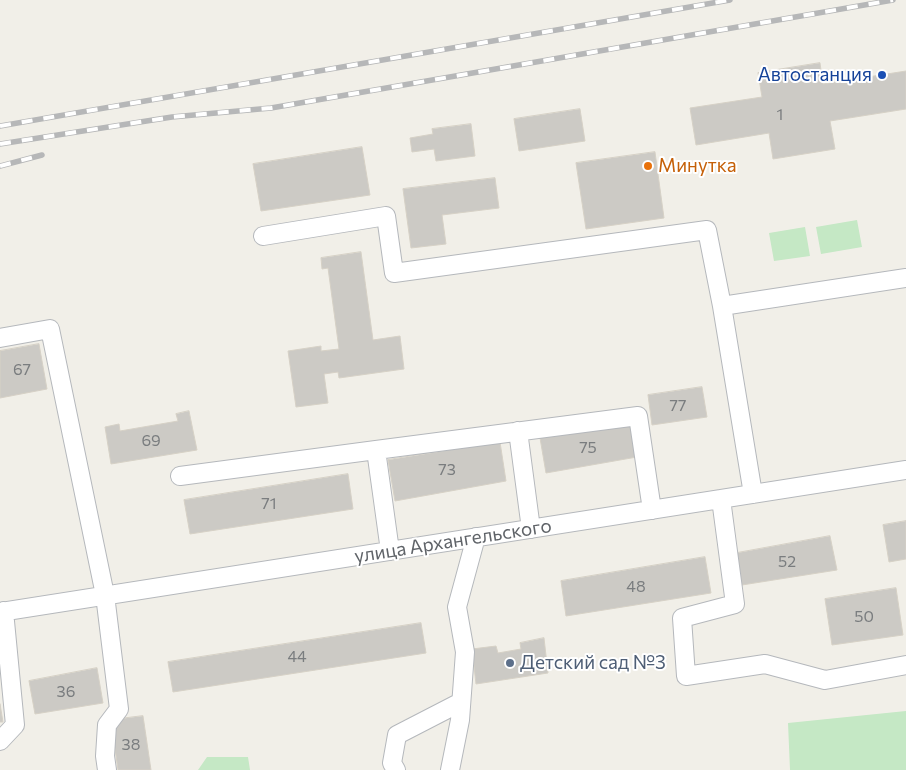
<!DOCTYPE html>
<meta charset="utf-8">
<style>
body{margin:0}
canvas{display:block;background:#f1efe8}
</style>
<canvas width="906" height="770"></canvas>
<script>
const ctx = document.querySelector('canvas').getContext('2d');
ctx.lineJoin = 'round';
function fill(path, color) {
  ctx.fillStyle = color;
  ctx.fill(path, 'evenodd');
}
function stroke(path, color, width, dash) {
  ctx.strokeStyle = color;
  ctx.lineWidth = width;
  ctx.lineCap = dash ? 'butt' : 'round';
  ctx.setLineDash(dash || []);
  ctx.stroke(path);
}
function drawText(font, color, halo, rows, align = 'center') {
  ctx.font = font + ' Commissioner,sans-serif';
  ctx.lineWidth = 4;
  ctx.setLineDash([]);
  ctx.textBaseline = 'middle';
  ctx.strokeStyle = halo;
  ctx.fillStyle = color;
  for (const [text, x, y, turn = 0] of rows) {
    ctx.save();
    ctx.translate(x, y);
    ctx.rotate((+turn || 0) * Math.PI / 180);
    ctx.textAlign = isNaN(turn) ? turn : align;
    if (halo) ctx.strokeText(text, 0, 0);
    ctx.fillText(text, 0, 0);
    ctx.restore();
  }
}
const green = new Path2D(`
 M 857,220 L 862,247 L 821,254 L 816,227 Z
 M 805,227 L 810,256 L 774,261 L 769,233 Z
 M 906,711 L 906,770 L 790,770 L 788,723 Z
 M 207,757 L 248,757 L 250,770 L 198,770 Z`);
const building = new Path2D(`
 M 820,63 L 823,84 L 906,71 L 906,109 L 830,121 L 835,149 L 773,159 L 769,133 L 696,145 L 690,108 L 762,97 L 758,73 Z
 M 580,109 L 585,141 L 519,151 L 514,119 Z
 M 471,124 L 475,156 L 436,161 L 434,149 L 412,152 L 410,138 L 433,134 L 432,129 Z
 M 362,147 L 370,195 L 261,211 L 253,164 Z
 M 655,152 L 664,218 L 586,229 L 576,163 Z
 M 495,178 L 499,208 L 442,215 L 446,244 L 411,248 L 403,189 Z
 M 361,252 L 373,340 L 400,336 L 404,369 L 339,378 L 338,372 L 324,374 L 328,403 L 296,407 L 288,351 L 321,346 L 321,351 L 339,349 L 328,268 L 322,269 L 321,258 Z
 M 39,344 L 47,389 L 0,398 L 0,351 Z
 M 702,387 L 707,417 L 652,425 L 648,395 Z
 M 189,411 L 197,450 L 111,464 L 105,427 L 119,424 L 120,431 L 178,421 L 176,414 Z
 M 631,422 L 637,457 L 546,473 L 540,438 Z
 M 500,442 L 506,481 L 395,501 L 388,460 Z
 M 348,474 L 353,509 L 190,534 L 184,500 Z
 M 906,521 L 906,559 L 889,562 L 883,525 Z
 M 830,536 L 837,570 L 742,585 L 737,553 Z
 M 705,557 L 711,593 L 566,616 L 561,581 Z
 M 896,588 L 903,635 L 832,645 L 825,599 Z
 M 421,623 L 426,653 L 173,692 L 168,662 Z
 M 544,638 L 548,673 L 476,684 L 472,649 L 496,646 L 498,653 L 521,649 L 520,643 Z
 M 97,668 L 103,703 L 35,714 L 29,681 Z
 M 0,704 L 3,722 L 0,722 Z
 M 143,716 L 151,770 L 118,770 L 111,720 Z`);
const minor = new Path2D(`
 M 263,236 L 386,216 L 394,273 L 707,230 L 722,306
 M 0,338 L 50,329 L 105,595 L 119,709 L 107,725 L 105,756 L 107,770
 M 518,431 L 531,529
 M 376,450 L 638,416 L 652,510
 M 180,476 L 376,450 L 390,551
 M 753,494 L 722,306 L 906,278
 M 721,499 L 735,604 L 682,618 L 686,676 L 765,664 L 825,680 L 906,665
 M 0,612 L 906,470
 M 0,741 L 15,725 L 4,611
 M 396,770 L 392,763 L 397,735 L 461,702
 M 450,770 L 460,720 L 465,652 L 457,607 L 476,537`);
const rail = new Path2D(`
 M 0,126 L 730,0
 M 0,144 L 172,117 L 271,108 L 893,0
 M 0,166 L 42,155`);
const markers = [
 [882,75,5,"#1a4fb4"],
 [648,166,5,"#e8710a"],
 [510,663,5,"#5c6f8a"]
];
const numberNames = [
 ["1",780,115],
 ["67",22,370],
 ["77",678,406],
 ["69",151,441],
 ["75",588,448],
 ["73",447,470],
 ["71",269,504],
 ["52",787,562],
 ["48",636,587],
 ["50",864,617],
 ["44",297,657],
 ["36",66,692],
 ["38",131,745]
];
const transitNames = [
 ["Автостанция",872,75]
];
const foodNames = [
 ["Минутка",658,166]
];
const streetNames = [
 ["улица Архангельского",453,541,-9]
];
const serviceNames = [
 ["Детский сад №3",520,663]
];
fill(green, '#c5e8c5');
fill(building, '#cccac5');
stroke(building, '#d6d1c6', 1);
stroke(minor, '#b5b8bc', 20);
stroke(minor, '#fff', 18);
stroke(rail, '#b6b7b8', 5.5);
stroke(rail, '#fff', 4, [11]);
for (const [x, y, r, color] of markers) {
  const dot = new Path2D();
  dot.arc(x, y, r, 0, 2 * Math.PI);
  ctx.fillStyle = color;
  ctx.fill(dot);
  stroke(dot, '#fff', 2);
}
drawText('16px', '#7a7d7f', null, numberNames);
drawText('19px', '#164399', '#fff', transitNames, 'right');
drawText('19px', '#c56008', '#fff', foodNames, 'left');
drawText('19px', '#5f6368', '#fff', streetNames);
drawText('19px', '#4e5e75', '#fff', serviceNames, 'left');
</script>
